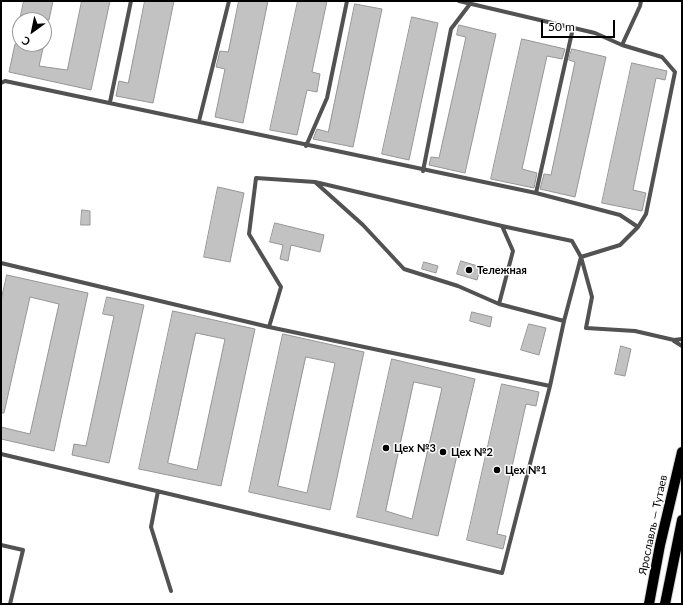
<!DOCTYPE html>
<meta charset="utf-8">
<style>
body{margin:0}
#map{position:relative;width:683px;height:605px;overflow:hidden;background:#fff;font-family:Lato,sans-serif}
canvas{display:block}
.frame{position:absolute;inset:0;border:2px solid #000;pointer-events:none}
.north{position:absolute;left:12px;top:12px;width:40px;height:40px;box-sizing:border-box;background:#fff;border:1px solid #999;border-radius:50%;rotate:213deg;font-size:11px;font-weight:700;line-height:16px;text-align:center;color:#000}
.north::after{content:'';display:block;margin:auto;width:14px;height:18px;background:#000;clip-path:polygon(50% 0,100% 100%,50% 72%,0 100%)}
.scale{position:absolute;left:541px;top:20px;width:74px;height:18px;box-sizing:border-box;border:2px solid #000;border-top:0;padding-left:5px;font-size:12px;line-height:14px;white-space:nowrap;color:#000;-webkit-text-stroke:3px #fff;paint-order:stroke}
</style>
<div id="map">
<canvas width="683" height="605"></canvas>
<div class="frame"></div>
<div class="north">С</div>
<div class="scale">50 m</div>
</div>
<script>
const ctx = document.querySelector('canvas').getContext('2d');
ctx.lineJoin = 'round';
function fill(path, color) {
  ctx.fillStyle = color;
  ctx.fill(path, 'evenodd');
}
function stroke(path, color, width, dash) {
  ctx.strokeStyle = color;
  ctx.lineWidth = width;
  ctx.lineCap = dash ? 'butt' : 'round';
  ctx.setLineDash(dash || []);
  ctx.stroke(path);
}
function drawText(font, color, halo, rows, align = 'center') {
  ctx.font = font + ' Lato,sans-serif';
  ctx.lineWidth = 3;
  ctx.setLineDash([]);
  ctx.textBaseline = 'middle';
  ctx.strokeStyle = halo;
  ctx.fillStyle = color;
  for (const [text, x, y, turn = 0] of rows) {
    ctx.save();
    ctx.translate(x, y);
    ctx.rotate((+turn || 0) * Math.PI / 180);
    ctx.textAlign = isNaN(turn) ? turn : align;
    if (halo) ctx.strokeText(text, 0, 0);
    ctx.fillText(text, 0, 0);
    ctx.restore();
  }
}
const building = new Path2D(`
 M 24,1 L 53,1 L 49,20 L 20,20 Z
 M 82,1 L 110,1 L 91,90 L 9,72 L 15,44 L 44,44 L 39,66 L 67,70 Z
 M 145,1 L 174,1 L 153,103 L 116,96 L 119,81 L 128,83 Z
 M 239,1 L 268,1 L 243,123 L 215,117 L 225,69 L 216,67 L 220,51 L 228,52 Z
 M 298,1 L 327,1 L 312,72 L 320,74 L 317,92 L 307,90 L 297,135 L 270,130 Z
 M 355,4 L 382,9 L 353,147 L 313,139 L 317,129 L 328,132 Z
 M 412,17 L 438,23 L 409,160 L 382,154 Z
 M 459,25 L 496,34 L 465,173 L 429,165 L 431,157 L 439,158 L 466,37 L 457,35 Z
 M 522,39 L 565,49 L 562,59 L 547,56 L 522,169 L 537,173 L 534,188 L 491,179 Z
 M 572,49 L 606,57 L 575,197 L 540,189 L 544,174 L 551,175 L 575,62 L 569,60 Z
 M 632,63 L 667,71 L 665,80 L 656,78 L 633,190 L 646,193 L 642,211 L 602,203 Z
 M 218,187 L 244,193 L 230,262 L 204,257 Z
 M 82,210 L 90,211 L 90,225 L 81,225 Z
 M 275,223 L 324,235 L 320,252 L 291,245 L 288,261 L 280,259 L 283,245 L 270,242 Z
 M 461,261 L 481,267 L 477,280 L 457,274 Z
 M 424,262 L 438,266 L 436,273 L 422,269 Z
 M 7,275 L 88,293 L 54,451 L 1,439 L 1,427 L 30,434 L 59,304 L 30,297 L 4,413 L 1,413 L 1,301 Z
 M 107,297 L 144,305 L 109,463 L 72,455 L 74,444 L 86,446 L 114,316 L 103,314 Z
 M 173,311 L 255,329 L 221,486 L 139,469 ZM 196,333 L 225,339 L 197,470 L 168,463 Z
 M 472,312 L 492,317 L 490,327 L 470,321 Z
 M 529,324 L 546,328 L 539,355 L 521,350 Z
 M 283,334 L 364,352 L 330,510 L 249,492 ZM 306,357 L 335,363 L 307,493 L 278,486 Z
 M 621,346 L 631,349 L 625,376 L 615,374 Z
 M 392,359 L 475,379 L 438,536 L 357,517 ZM 414,382 L 442,388 L 412,519 L 386,511 Z
 M 502,384 L 539,392 L 536,406 L 526,404 L 497,534 L 506,536 L 503,549 L 467,540 Z`);
const lane = new Path2D(`
 M 459,1 L 595,33 L 622,45 L 662,57 L 675,72 L 646,214 L 638,227
 M 622,45 L 640,6 L 641,1
 M 1,83 L 5,81 L 536,193 L 620,215 L 638,227 L 620,245 L 581,257 L 564,321 L 499,304
 M 110,102 L 131,1
 M 199,121 L 229,1
 M 306,146 L 327,98 L 347,1
 M 423,171 L 451,29 L 470,4
 M 315,182 L 363,225 L 404,269 L 458,286 L 499,304 L 513,251 L 502,226
 M 536,193 L 573,28
 M 1,263 L 269,327 L 550,386
 M 269,327 L 281,287 L 249,234 L 256,178 L 315,182 L 502,226 L 572,241 L 581,257 L 592,297 L 586,328 L 635,331 L 674,340 L 682,339
 M 674,341 L 682,346
 M 1,454 L 502,573 L 550,386 L 564,321
 M 158,491 L 151,527 L 171,591
 M 1,545 L 23,550 L 10,604`);
const primary = new Path2D(`
 M 649,604 L 660,545 L 682,452
 M 665,604 L 682,520`);
const markers = [
 [469,270,4,"#000"],
 [386,448,4,"#000"],
 [443,452,4,"#000"],
 [497,470,4,"#000"]
];
const poiNames = [
 ["Тележная",477,270],
 ["Цех №3",394,448],
 ["Цех №2",451,452],
 ["Цех №1",505,470]
];
const streetNames = [
 ["Ярославль — Тутаев",653,525,-78]
];
fill(building, '#c2c2c2');
stroke(building, '#969696', 1);
stroke(primary, '#dbdbdb', 12);
stroke(lane, '#525252', 4);
stroke(primary, '#000', 10);
for (const [x, y, r, color] of markers) {
  const dot = new Path2D();
  dot.arc(x, y, r, 0, 2 * Math.PI);
  ctx.fillStyle = color;
  ctx.fill(dot);
  stroke(dot, '#fff', 1.5);
}
drawText('bold 11px', '#000', '#fff', poiNames, 'left');
drawText('11px', '#000', '#fff', streetNames);
</script>
